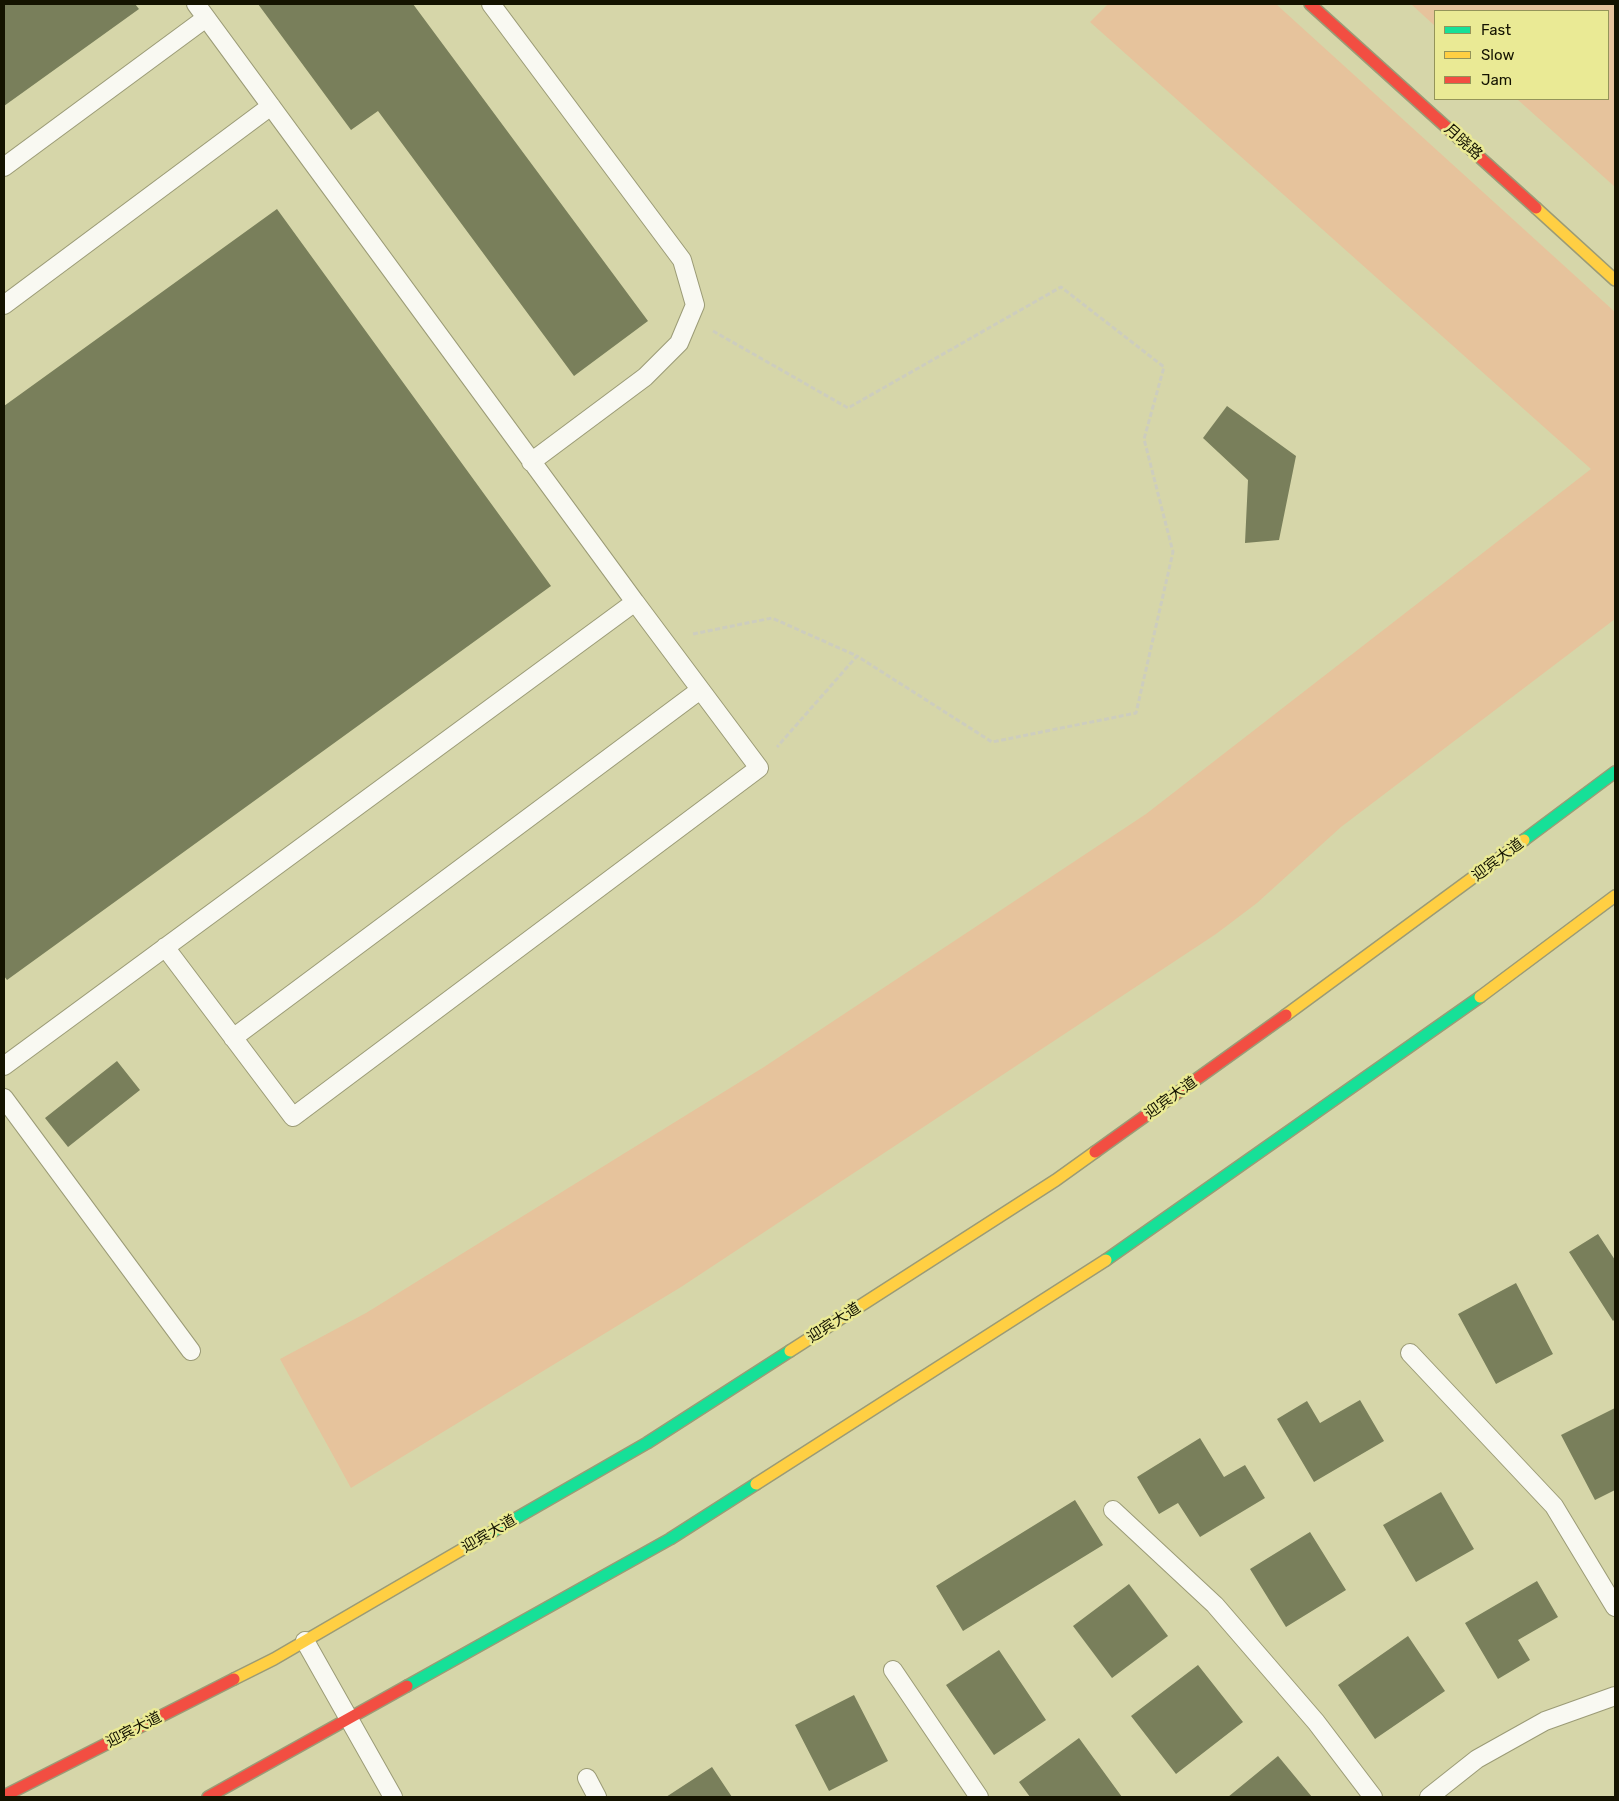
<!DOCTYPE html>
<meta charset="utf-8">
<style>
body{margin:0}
#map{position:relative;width:1619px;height:1801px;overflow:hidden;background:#d6d6a9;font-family:Rubik,sans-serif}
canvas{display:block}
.frame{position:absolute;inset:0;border:5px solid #141300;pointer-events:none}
.legend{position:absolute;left:1434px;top:10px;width:175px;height:90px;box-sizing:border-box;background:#eaea95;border:1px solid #949459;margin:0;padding:6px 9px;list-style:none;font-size:15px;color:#141300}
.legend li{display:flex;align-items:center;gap:10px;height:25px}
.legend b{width:25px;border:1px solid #949459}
</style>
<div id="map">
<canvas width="1619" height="1801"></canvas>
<div class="frame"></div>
<ul class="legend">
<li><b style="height:6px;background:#16e098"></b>Fast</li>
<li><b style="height:6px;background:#ffcf43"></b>Slow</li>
<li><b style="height:6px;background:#f24e42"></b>Jam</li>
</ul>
</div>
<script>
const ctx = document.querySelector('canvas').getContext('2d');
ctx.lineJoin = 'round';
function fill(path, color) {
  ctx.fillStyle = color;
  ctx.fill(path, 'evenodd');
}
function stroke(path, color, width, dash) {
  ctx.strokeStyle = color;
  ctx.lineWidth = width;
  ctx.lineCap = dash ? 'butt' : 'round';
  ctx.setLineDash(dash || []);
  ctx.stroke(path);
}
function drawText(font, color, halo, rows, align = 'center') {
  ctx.font = font + ' Rubik,"Noto Sans SC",sans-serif';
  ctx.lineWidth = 5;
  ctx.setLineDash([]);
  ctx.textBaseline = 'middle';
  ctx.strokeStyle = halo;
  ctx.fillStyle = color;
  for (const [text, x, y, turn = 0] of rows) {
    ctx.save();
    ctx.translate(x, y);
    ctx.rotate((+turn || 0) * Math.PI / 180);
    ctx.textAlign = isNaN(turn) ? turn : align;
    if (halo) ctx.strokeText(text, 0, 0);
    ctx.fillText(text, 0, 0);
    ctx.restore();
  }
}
const green = new Path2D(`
 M 1108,4 L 1276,4 L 1615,312 L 1615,619 L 1341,827 L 1257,903 L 1216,934 L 681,1287 L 351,1488 L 280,1359 L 366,1313 L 764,1067 L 1146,814 L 1591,469 L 1090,22 Z
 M 1411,4 L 1615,4 L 1615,187 L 1517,99 L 1608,99 L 1608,11 L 1435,11 L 1435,26 Z`);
const building = new Path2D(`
 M 4,4 L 135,4 L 139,9 L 4,106 Z
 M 258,4 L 413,4 L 648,321 L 574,376 L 378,111 L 351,130 Z
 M 277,209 L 551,586 L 7,980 L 4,976 L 4,406 Z
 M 1227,406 L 1296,456 L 1279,540 L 1245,543 L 1248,480 L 1203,438 Z
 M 117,1061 L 140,1090 L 68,1147 L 45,1118 Z
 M 1598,1234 L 1615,1260 L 1615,1319 L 1613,1321 L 1569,1252 Z
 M 1516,1283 L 1553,1354 L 1496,1384 L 1458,1314 Z
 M 1360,1400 L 1384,1441 L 1314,1482 L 1277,1419 L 1307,1401 L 1320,1423 Z
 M 1615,1408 L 1615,1490 L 1595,1500 L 1561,1435 Z
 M 1200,1438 L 1224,1477 L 1245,1465 L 1265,1498 L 1200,1537 L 1178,1503 L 1159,1514 L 1137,1477 Z
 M 1441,1492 L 1474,1549 L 1416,1582 L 1383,1525 Z
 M 1075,1500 L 1103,1545 L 963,1631 L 936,1586 Z
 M 1310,1532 L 1346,1590 L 1286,1627 L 1250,1569 Z
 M 1537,1581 L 1558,1617 L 1518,1640 L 1530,1660 L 1498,1679 L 1465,1623 Z
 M 1129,1584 L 1168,1636 L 1112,1678 L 1073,1626 Z
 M 1408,1636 L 1445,1691 L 1375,1739 L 1338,1685 Z
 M 999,1650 L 1046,1720 L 994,1755 L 946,1685 Z
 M 1198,1665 L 1243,1722 L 1176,1774 L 1131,1716 Z
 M 854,1695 L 888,1761 L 829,1791 L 795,1725 Z
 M 1079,1738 L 1122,1797 L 1030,1797 L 1019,1782 Z
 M 1278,1756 L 1312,1797 L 1228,1797 Z
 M 712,1767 L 732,1797 L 666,1797 Z`);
const path = new Path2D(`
 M 713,331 L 848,408 L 1061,287 L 1164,367 L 1144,439 L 1173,552 L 1136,713 L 992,742 L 857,656
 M 693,634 L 772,618 L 857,656 L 777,747`);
const lane = new Path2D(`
 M 491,4 L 682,260 L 695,305 L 679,343 L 645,377 L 531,462
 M 4,167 L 206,18
 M 4,305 L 271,106
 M 165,947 L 293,1117 L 759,768 L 635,602
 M 233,1038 L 700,690
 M 4,1066 L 635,602 L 196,4
 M 4,1098 L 191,1351
 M 1410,1353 L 1554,1506 L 1615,1607
 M 1113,1510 L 1215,1605 L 1316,1722 L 1373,1797
 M 305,1641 L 393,1797
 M 893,1670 L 979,1797
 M 587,1778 L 597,1797
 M 1429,1797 L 1477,1759 L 1545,1721 L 1615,1696`);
const fast = new Path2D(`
 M 1524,840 L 1615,772
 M 1106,1260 L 1480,997
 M 480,1539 L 647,1443 L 790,1351
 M 407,1686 L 670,1539 L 756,1484`);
const slow = new Path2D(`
 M 1536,208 L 1615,280
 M 1480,997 L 1615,896
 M 1286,1015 L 1524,840
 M 790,1351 L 1056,1180 L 1095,1152
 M 756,1484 L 1106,1260
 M 234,1679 L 274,1659 L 480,1539`);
const jam = new Path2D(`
 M 1310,4 L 1536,208
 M 1095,1152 L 1286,1015
 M 4,1796 L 234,1679
 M 208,1797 L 407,1686`);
const streetNames = [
 ["月晓路",1463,142,42],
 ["迎宾大道",1498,860,-37],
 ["迎宾大道",1171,1098,-36],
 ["迎宾大道",834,1323,-33],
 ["迎宾大道",489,1534,-30],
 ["迎宾大道",134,1730,-27]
];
fill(green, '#e6c39c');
fill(building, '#797f5b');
stroke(lane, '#9b9b76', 20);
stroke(fast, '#9b9b76', 14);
stroke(slow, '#9b9b76', 14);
stroke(jam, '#9b9b76', 14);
stroke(path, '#cdcdbe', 3, [5, 2.5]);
stroke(lane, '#f9f9f2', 18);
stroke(fast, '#16e098', 11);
stroke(slow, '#ffcf43', 11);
stroke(jam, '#f24e42', 11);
drawText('15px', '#141300', '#eaea95', streetNames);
</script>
